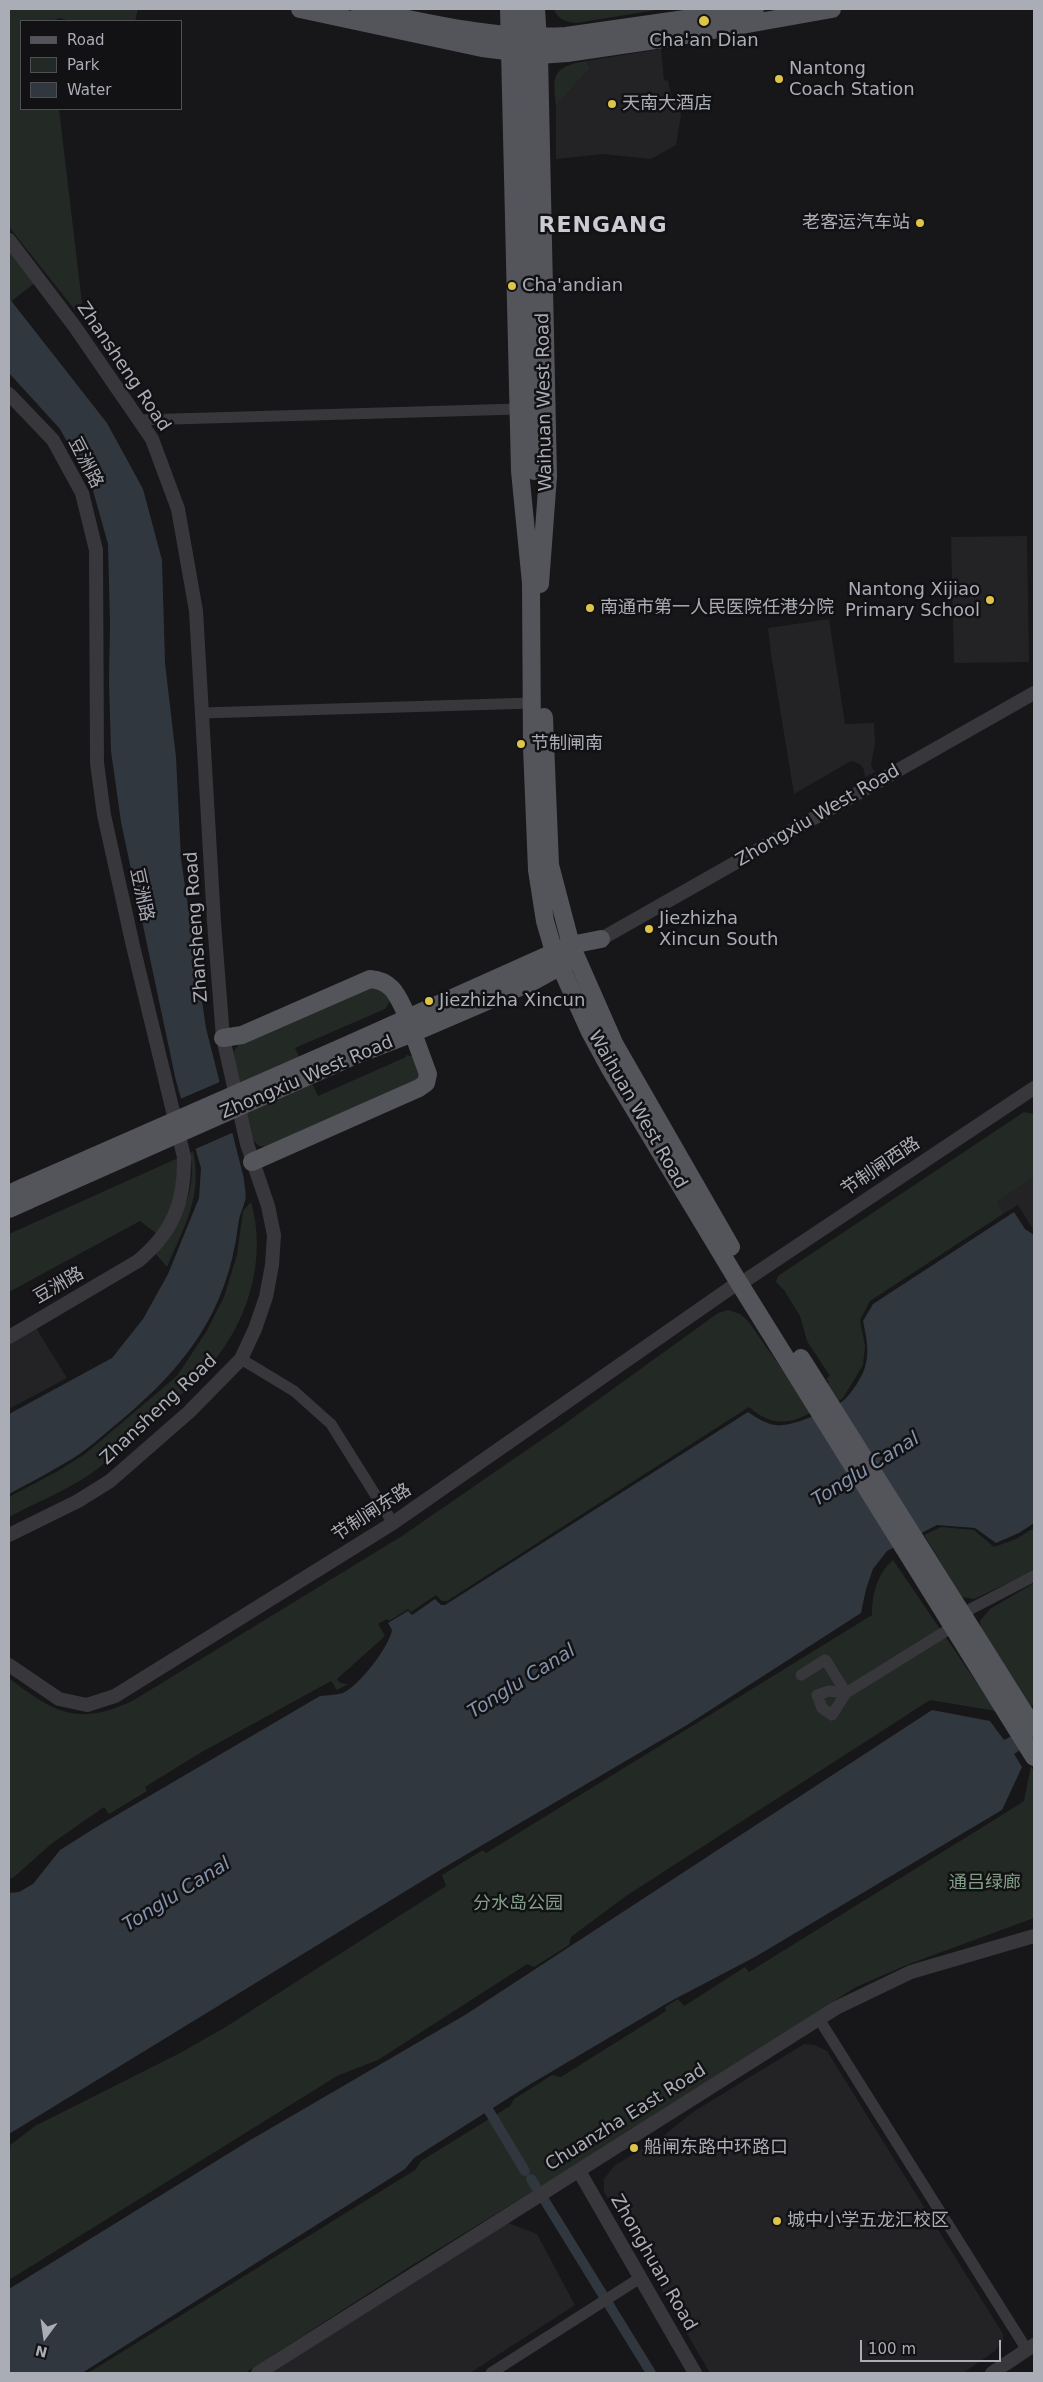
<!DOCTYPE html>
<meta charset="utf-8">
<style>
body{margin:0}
#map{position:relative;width:1043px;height:2382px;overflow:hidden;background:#171618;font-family:"DejaVu Sans",sans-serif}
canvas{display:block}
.frame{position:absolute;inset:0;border:10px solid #aaacb6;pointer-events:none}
.legend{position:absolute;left:20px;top:20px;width:162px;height:90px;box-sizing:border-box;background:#121113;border:1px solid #4f4f54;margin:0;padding:6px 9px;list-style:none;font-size:15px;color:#aaacb6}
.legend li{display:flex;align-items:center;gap:10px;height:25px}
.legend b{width:25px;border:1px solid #4f4f54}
.north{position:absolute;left:20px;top:2312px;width:50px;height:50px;-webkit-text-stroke:4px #121113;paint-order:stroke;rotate:194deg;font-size:14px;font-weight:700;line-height:20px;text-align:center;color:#aaacb6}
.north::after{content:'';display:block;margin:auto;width:18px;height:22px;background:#aaacb6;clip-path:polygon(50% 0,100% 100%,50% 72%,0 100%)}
.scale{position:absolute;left:860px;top:2340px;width:141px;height:22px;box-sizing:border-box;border:2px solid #aaacb6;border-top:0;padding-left:6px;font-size:15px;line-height:18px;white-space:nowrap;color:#aaacb6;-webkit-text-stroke:4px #121113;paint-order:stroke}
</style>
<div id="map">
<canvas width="1043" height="2382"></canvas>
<div class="frame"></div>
<ul class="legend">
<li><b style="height:6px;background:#54545b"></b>Road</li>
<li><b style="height:14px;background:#232a25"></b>Park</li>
<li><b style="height:14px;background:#31373f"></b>Water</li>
</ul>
<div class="north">N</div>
<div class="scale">100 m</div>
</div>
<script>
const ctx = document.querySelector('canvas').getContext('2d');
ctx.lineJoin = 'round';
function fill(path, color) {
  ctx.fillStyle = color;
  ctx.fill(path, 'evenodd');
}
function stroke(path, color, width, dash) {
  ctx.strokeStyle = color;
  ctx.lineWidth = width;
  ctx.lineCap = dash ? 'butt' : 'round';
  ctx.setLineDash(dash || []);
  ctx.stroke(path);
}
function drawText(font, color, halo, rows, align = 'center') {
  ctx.font = font + ' "DejaVu Sans","Noto Sans SC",sans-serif';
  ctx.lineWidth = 5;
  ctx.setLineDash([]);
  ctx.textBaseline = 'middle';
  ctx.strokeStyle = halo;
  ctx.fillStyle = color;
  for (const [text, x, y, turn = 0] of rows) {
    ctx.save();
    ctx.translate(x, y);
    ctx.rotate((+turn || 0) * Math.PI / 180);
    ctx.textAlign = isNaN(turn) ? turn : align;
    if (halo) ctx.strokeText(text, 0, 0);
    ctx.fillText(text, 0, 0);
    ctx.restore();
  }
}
const built = new Path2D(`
 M 661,49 L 664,80 L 668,81 L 672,98 L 680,98 L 681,115 L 676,145 L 651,159 L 603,154 L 556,159 L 556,106 L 590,68 L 586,61 Z
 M 1027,536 L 1029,662 L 954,663 L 951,537 Z
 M 829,619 L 845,724 L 874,723 L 875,743 L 871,766 L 875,772 L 865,777 L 864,770 L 860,764 L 851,761 L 794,794 L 771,654 L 768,628 Z
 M 1034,1177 L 1034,1231 L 1018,1205 L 1003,1214 L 996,1202 Z
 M 36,1328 L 67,1378 L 9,1409 L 9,1344 Z
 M 804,2044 L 815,2045 L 827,2051 L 1003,2334 L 1003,2340 L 995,2351 L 963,2373 L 710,2373 L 604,2192 L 604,2179 L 614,2166 L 663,2136 L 693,2112 Z
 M 506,2222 L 537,2234 L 575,2305 L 470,2373 L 267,2373 Z`);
const green = new Path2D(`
 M 9,9 L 138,9 L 135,21 L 71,21 L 59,18 L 53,21 L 21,21 L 21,109 L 59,109 L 82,303 L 75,310 L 9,227 Z
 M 554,9 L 663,9 L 576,23 C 566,22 557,19 554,9 Z
 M 586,61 L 590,68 L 556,106 C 552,74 553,67 586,61 Z
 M 9,248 L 36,282 L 9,303 Z
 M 375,985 L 390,998 L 389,1003 L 385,1009 L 295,1048 L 318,1096 L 406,1057 L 406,1055 L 415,1057 L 421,1065 L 418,1080 L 270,1147 L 259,1146 L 252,1139 L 232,1058 L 234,1051 L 240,1043 Z
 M 1024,1112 L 1034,1114 L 1034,1177 L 997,1202 L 1003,1214 L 870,1301 L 860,1320 L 865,1346 L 863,1365 L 843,1398 L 838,1402 L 825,1384 L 829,1382 L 826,1379 L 830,1376 L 807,1341 L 800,1316 L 784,1290 L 776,1282 L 778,1276 Z
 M 193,1151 C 203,1197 184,1226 167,1267 L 155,1253 C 179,1221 198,1195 190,1153 Z
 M 178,1158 L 181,1177 L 167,1219 L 157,1234 L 140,1221 L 9,1292 L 9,1234 Z
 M 251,1202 C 267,1257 249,1319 213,1362 C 195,1383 173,1402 153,1420 C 132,1439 112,1459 89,1475 C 65,1491 35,1503 9,1517 L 9,1497 L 58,1471 L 85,1454 L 177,1376 L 206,1332 L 224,1297 L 237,1255 L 243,1211 Z
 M 728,1310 L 740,1314 L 748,1321 L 812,1412 C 787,1426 770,1425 749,1407 L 447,1601 L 442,1601 L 436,1595 L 411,1612 L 408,1609 L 389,1621 L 387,1619 L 378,1624 L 385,1636 L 337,1679 L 340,1683 L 348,1684 L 337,1690 L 331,1681 L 200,1753 L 145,1787 L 147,1791 L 109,1814 L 104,1807 L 51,1844 L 14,1877 L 9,1879 L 9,1678 C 54,1713 79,1727 134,1700 L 402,1536 L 563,1425 L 718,1313 Z
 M 941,1527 L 974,1530 L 994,1547 L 1016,1539 L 1034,1528 L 1034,1571 L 974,1599 L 962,1597 L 924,1535 Z
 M 893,1560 L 996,1711 L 930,1700 L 626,1896 L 571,1937 L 569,1945 L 534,1967 L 527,1964 L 378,2060 L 337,2076 L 9,2280 L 9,2146 L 35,2126 L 180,2053 L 224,2028 L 446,1886 L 442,1875 L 483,1850 L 486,1853 L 872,1615 C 872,1594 877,1574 893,1560 Z
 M 1034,1583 L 1034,1704 L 1031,1706 L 981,1628 L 980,1621 L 990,1609 Z
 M 1031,1766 L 1034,1772 L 1034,1918 L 909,1964 L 856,1987 L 613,2142 L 414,2264 L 245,2373 L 88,2373 L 415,2170 L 421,2161 L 510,2106 L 514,2099 L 552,2075 L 561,2077 L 666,2011 L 665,2007 L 678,1999 L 684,2006 L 745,1967 L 749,1972 L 1010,1810 L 1024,1801 Z`);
const water = new Path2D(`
 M 9,298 L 107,423 L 143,489 L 162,560 L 165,663 L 176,757 L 181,859 L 194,946 L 206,1028 L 244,1179 C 244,1185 247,1195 245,1201 C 242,1211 239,1216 238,1226 C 227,1313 185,1367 119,1422 C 102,1436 85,1452 65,1463 C 47,1474 27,1484 9,1494 L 9,1414 L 112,1358 L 143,1319 L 168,1274 L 199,1198 L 201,1168 L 176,1081 L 121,822 L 111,751 L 109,681 L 110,624 L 108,544 L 92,487 L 60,429 L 9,373 Z
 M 1014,1212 L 1025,1229 L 1034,1235 L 1034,1523 L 1019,1533 L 996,1543 L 975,1528 L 937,1525 L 887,1551 L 873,1569 L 866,1589 L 861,1613 L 687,1725 L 445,1867 L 9,2134 L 9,1893 L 19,1892 L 33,1884 L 60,1850 L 98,1826 L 320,1696 C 327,1695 336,1695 343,1693 C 359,1686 389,1647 392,1630 L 388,1623 L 408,1611 L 412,1615 L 435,1599 L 441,1605 L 445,1605 L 748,1412 C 757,1418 766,1424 776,1425 C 790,1428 833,1409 844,1400 C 852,1393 862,1377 865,1367 C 870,1351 866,1336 863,1321 L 873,1304 Z
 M 932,1710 L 990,1721 L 1004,1740 L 1034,1724 L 1034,1741 L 1014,1754 L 1022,1767 L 1002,1810 L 755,1957 L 671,2001 L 529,2085 L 414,2158 L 405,2169 L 82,2373 L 9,2373 L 9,2289 L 247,2142 L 465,2015 Z`);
const pier = new Path2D(`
 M 222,1081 L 234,1132 L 193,1150 L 178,1100 Z`);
const canal = new Path2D(`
 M 489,2111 L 525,2171
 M 531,2179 L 536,2187
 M 545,2201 L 651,2373`);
const minor = new Path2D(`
 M 139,420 L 519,409
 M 202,713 L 533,703
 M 241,1359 L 294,1391 L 331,1424 L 393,1523
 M 801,1675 L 825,1660 L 827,1662 L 846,1693 L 832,1715 L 822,1708 L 817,1695 L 829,1691 L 846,1693 L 946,1631 L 950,1621 L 963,1613 L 1034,1576
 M 819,2019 L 1027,2350
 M 491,2373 L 640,2278`);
const tertiary = new Path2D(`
 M 9,240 L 75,327 L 152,439 L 178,509 L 196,611 L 214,922 L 223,1038 L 247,1144 L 268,1206 L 274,1235 L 272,1265 L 266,1297 L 255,1329 L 241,1359 L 189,1412 L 110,1481 L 78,1501 L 9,1535
 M 9,394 L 53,440 L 82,493 L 96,550 L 97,763 L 104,815 L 133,946 L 184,1157 C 185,1202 173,1232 138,1261 L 9,1337
 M 601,939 L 1034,693
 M 749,1278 L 1034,1088
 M 9,1665 L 59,1699 L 87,1705 L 115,1696 L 393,1523 L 739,1282
 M 579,2171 L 695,2373
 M 258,2373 L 836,2008 L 911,1972 L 1034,1936
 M 992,2373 L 1034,2345`);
const primary = new Path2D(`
 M 300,9 L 482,48 L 539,55 L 567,53 L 669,38 L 832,9
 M 360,9 C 428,23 496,40 566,36 L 755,9
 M 509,9 L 520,471 L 531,583 L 532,747 L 537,870 L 545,921 L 554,952 L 590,1032 L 609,1067 L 736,1278 L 1034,1757
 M 536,9 L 539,55 L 548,476 L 540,584
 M 544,717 L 550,865 L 571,945 L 601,939
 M 571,945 L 615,1045 L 731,1247
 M 223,1038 L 242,1035 L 370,979 C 395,981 398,999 409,1019
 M 352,1043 L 564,948
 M 358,1054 L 413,1033 L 534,981 L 570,961
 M 252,1162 L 419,1088 L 426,1083 L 428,1074 L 413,1033
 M 9,1194 L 24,1187
 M 9,1209 L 29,1200
 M 801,1358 L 1034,1728`);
const primaryBridge = new Path2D(`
 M 523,9 L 534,471
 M 24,1187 L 352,1043
 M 29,1200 L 358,1054`);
const markers = [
 [704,21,6,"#dec449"],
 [779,79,5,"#dec449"],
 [612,104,5,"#dec449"],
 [920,223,5,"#dec449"],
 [512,286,5,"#dec449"],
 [990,600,5,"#dec449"],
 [590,608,5,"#dec449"],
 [521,744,5,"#dec449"],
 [649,929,5,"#dec449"],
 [429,1001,5,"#dec449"],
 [634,2148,5,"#dec449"],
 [777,2221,5,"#dec449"]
];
const poiNames = [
 ["Cha'an Dian",704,41,"center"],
 ["Nantong",789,69],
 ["Coach Station",789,90],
 ["天南大酒店",622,104],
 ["老客运汽车站",910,223,"right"],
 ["Cha'andian",522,286],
 ["Nantong Xijiao",980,590,"right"],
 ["Primary School",980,611,"right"],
 ["南通市第一人民医院任港分院",600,608],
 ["节制闸南",531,744],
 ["Jiezhizha",659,919],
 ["Xincun South",659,940],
 ["Jiezhizha Xincun",439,1001],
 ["船闸东路中环路口",644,2148],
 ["城中小学五龙汇校区",787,2221]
];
const streetNames = [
 ["Zhansheng Road",123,367,56],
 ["Waihuan West Road",545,402,-91],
 ["豆洲路",85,463,63],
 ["Zhongxiu West Road",818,816,-30],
 ["豆洲路",141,895,78],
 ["Zhansheng Road",197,927,-94],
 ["Zhongxiu West Road",307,1078,-23],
 ["Waihuan West Road",637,1110,60],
 ["节制闸西路",881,1167,-34],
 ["豆洲路",59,1286,-30],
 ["Zhansheng Road",159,1410,-43],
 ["节制闸东路",372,1513,-33],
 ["Chuanzha East Road",626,2118,-32],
 ["Zhonghuan Road",653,2263,60]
];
const parkNames = [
 ["通吕绿廊",985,1883],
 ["分水岛公园",518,1904]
];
const waterNames = [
 ["Tonglu Canal",866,1470,-32],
 ["Tonglu Canal",522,1682,-32],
 ["Tonglu Canal",177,1895,-32]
];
const districtNames = [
 ["RENGANG",603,226]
];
fill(built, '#232225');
fill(green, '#232a25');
fill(water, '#31373f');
fill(pier, '#171618');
stroke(canal, '#31373f', 10);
stroke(minor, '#38383c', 11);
stroke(tertiary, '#38383c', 14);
stroke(primary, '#54545b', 18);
stroke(primaryBridge, '#54545b', 18);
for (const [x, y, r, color] of markers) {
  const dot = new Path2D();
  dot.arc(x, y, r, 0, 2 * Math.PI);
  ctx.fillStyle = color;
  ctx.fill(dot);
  stroke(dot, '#121113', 2);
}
drawText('18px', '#aaacb6', '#121113', poiNames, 'left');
drawText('18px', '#aaacb6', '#121113', streetNames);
drawText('18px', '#839f89', '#121113', parkNames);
drawText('italic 19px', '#8594ae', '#121113', waterNames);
ctx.letterSpacing = '1px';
drawText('bold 22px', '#cacbd3', '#121113', districtNames);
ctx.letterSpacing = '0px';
</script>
